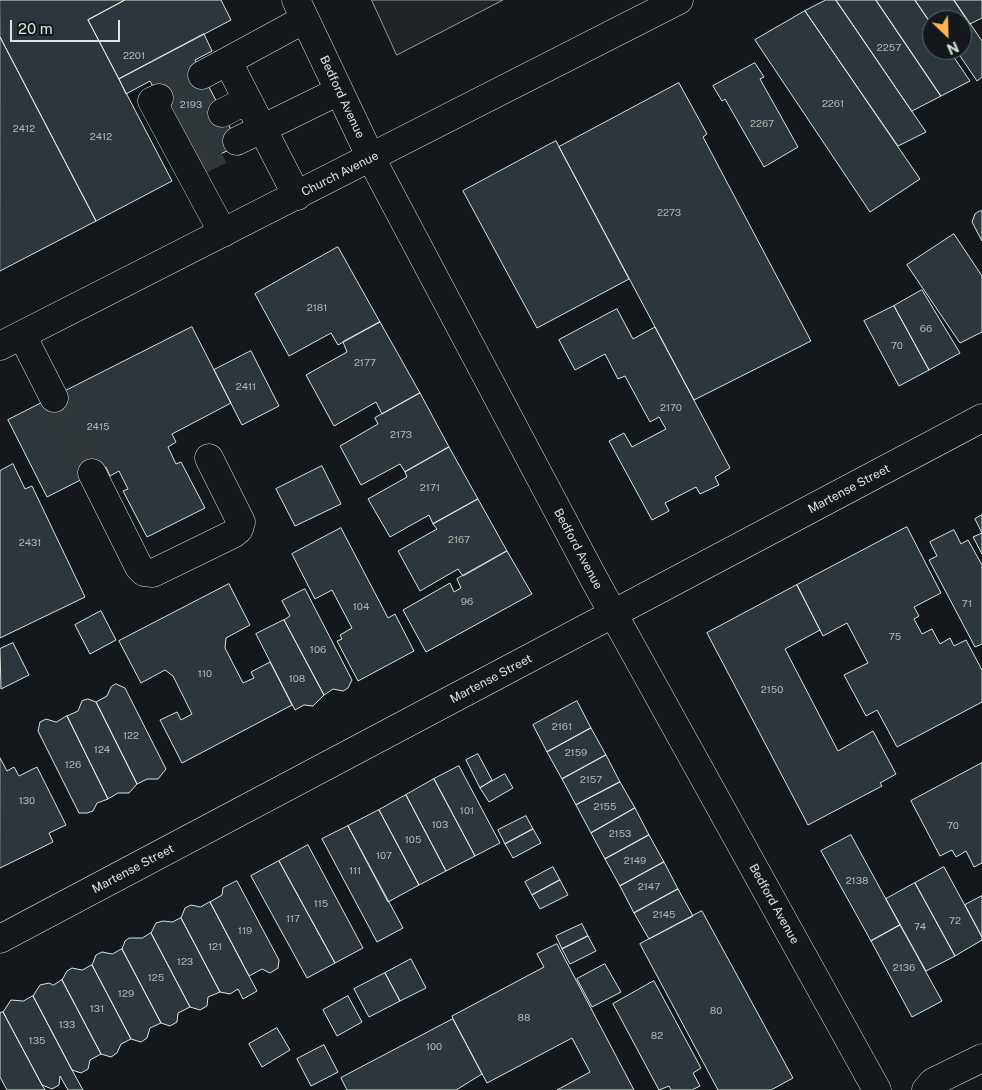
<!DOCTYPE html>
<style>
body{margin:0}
#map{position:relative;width:982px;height:1090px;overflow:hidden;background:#14181c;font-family:"Public Sans",sans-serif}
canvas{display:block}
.north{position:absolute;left:922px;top:10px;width:50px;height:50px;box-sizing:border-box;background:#14181c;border:1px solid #626a69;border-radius:50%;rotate:156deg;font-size:14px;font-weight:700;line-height:20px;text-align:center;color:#d8e6dc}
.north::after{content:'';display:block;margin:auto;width:18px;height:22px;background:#ffb74d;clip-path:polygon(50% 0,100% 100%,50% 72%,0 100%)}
.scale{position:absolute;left:10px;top:20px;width:110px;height:22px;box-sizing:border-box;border:2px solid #d8e6dc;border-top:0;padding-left:6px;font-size:15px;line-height:18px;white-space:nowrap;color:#d8e6dc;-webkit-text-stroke:4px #14181c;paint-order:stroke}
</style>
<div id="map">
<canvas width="982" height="1090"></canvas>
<div class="north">N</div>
<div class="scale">20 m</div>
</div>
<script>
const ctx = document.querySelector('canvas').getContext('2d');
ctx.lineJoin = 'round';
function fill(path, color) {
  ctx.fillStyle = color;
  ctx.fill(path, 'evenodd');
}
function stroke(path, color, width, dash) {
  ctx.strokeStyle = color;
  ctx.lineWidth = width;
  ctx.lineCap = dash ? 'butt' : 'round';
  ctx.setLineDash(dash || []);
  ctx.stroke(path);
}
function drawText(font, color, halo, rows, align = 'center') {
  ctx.font = font + ' "Public Sans",sans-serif';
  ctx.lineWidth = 4;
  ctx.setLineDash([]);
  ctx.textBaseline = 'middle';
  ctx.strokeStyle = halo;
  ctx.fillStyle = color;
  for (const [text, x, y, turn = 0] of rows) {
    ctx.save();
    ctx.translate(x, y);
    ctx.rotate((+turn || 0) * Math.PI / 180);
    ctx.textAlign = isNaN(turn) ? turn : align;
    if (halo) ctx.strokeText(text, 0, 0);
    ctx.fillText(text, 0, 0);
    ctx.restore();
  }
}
const green = new Path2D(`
 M 372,0 L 503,0 L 397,55 Z`);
const building = new Path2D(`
 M 0,0 L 125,0 L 88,20 L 172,181 L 96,221 L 0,37 Z
 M 125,0 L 221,0 L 231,20 L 119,79 L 88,20 Z
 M 826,0 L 836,0 L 926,132 L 898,146 L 805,11 Z
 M 836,0 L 876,0 L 941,96 L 912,111 Z
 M 876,0 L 915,0 L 932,25 L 932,50 L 949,50 L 970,81 L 941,96 Z
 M 915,0 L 954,0 L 982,41 L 982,77 L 977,81 L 956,50 L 962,50 L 962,20 L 932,20 L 932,25 Z
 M 954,0 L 982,0 L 982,18 L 970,24 Z
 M 805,11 L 920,179 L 870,212 L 755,40 Z
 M 204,34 L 212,51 L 195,60 L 239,145 L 196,166 L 150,81 L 126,94 L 119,79 Z
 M 0,37 L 96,221 L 0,271 Z
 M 755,63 L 764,77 L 760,79 L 798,147 L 764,167 L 725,99 L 722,101 L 713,86 Z
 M 679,83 L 707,134 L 703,137 L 811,341 L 694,400 L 559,147 Z
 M 556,141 L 629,279 L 537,328 L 463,191 Z
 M 980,211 L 982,211 L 982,241 L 972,222 L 975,214 Z
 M 954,234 L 982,276 L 982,332 L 960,343 L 907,265 Z
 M 338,247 L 380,322 L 338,345 L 331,333 L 289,356 L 255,294 Z
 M 922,290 L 960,353 L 929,370 L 894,306 Z
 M 894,306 L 929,370 L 899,386 L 864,321 Z
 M 617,309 L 633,339 L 655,327 L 730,468 L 715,477 L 719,485 L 700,494 L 696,487 L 665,503 L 669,511 L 652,520 L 609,441 L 624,433 L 632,447 L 666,429 L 659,417 L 650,422 L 625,376 L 618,379 L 605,354 L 575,370 L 559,340 Z
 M 380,322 L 420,393 L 382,414 L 376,402 L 334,426 L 306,375 L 347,352 L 343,342 Z
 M 192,327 L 231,403 L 172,434 L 176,442 L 168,447 L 176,464 L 181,462 L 205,508 L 147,537 L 123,491 L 128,489 L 119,471 L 110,476 L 106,467 L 47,497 L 8,420 Z
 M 251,351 L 279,406 L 242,425 L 214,370 Z
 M 420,393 L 449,447 L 405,472 L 400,464 L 361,485 L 340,446 L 378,424 L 375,418 Z
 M 449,447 L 478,499 L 433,524 L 429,515 L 390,537 L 368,499 L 407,477 L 405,472 Z
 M 13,464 L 25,489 L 32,486 L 85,597 L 0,638 L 0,471 Z
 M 322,466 L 341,504 L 295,526 L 276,489 Z
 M 478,499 L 507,551 L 463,576 L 458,569 L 420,591 L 398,551 L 437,529 L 433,524 Z
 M 982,515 L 982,554 L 973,537 L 982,533 L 975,519 Z
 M 907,527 L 941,593 L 914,607 L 919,616 L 914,619 L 922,634 L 932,629 L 940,644 L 950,638 L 954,646 L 966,640 L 982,670 L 982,702 L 897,747 L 877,710 L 866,716 L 844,675 L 868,663 L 847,623 L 823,636 L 797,585 Z
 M 341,528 L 388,618 L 395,614 L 414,651 L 358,681 L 337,641 L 342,639 L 340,635 L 352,628 L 332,590 L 315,599 L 292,554 Z
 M 954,530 L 961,544 L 968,540 L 982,565 L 982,644 L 975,647 L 929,560 L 937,556 L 930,542 Z
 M 507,551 L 532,594 L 426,652 L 403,610 L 450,583 L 454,592 L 461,588 L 457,579 Z
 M 229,584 L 250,625 L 226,638 L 225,648 L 243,683 L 254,678 L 251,672 L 270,662 L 292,705 L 182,763 L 160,720 L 177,712 L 181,720 L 192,714 L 173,676 L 165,670 L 141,683 L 119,641 Z
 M 797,585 L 820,630 L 785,649 L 838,751 L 873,731 L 896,774 L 880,783 L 882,786 L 808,825 L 707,633 Z
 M 305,589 L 352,680 L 348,688 L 343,691 L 333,689 L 324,695 L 284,620 L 290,616 L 282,601 Z
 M 101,611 L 116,640 L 90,654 L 75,625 Z
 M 284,620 L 324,695 L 313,706 L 304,705 L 295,710 L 256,634 Z
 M 13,643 L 29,675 L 1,689 L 0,649 Z
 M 116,684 L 125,688 L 166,769 L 158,779 L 147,779 L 137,784 L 96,702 L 107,696 L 111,687 Z
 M 88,699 L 96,702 L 137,784 L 129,793 L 118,793 L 108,799 L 67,716 L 78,711 L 82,701 Z
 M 577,701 L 591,728 L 547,752 L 533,725 Z
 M 67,716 L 108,799 L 97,803 L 93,811 L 87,813 L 79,813 L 38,731 L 40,722 L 46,719 L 56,722 Z
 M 591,728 L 606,755 L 562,779 L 547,752 Z
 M 478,754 L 492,780 L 480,788 L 466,760 Z
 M 606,755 L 620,782 L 576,805 L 562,779 Z
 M 0,758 L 7,771 L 14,767 L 19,776 L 37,767 L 66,825 L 49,833 L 53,842 L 0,868 Z
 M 982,763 L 982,863 L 974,867 L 966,851 L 956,857 L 952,850 L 940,856 L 911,801 Z
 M 459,766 L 500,843 L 475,856 L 434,779 Z
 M 505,774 L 513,788 L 489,802 L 480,788 Z
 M 434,779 L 475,856 L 446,871 L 406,795 Z
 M 620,782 L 635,808 L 591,833 L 576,805 Z
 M 406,795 L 446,871 L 419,885 L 379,810 Z
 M 635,808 L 649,835 L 605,859 L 591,833 Z
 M 379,810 L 419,885 L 388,902 L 348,826 Z
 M 526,816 L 533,829 L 505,844 L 498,830 Z
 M 348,826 L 403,928 L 377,942 L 322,839 Z
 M 533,829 L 541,843 L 513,858 L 505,844 Z
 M 649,835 L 664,862 L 620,886 L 605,859 Z
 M 851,835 L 900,925 L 871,941 L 821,851 Z
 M 308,845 L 363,948 L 335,963 L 279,861 Z
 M 279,861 L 335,963 L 307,978 L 251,876 Z
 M 664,862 L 678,889 L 634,913 L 620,886 Z
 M 553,867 L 560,880 L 532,895 L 525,882 Z
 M 944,867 L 982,937 L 982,940 L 955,956 L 915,883 Z
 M 560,880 L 568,895 L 540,909 L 532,895 Z
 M 237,881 L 279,960 L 278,968 L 270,973 L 262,969 L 249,976 L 210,902 L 222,895 L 223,888 Z
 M 915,883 L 955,956 L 926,971 L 886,899 Z
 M 678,889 L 693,916 L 649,939 L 634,913 Z
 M 982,896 L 982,937 L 965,905 Z
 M 210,902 L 257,991 L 243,999 L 238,989 L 230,994 L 220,992 L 181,918 L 185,908 L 191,905 L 200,907 Z
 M 702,911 L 793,1078 L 771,1090 L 718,1090 L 640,944 Z
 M 181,918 L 220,992 L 208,997 L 207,1006 L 200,1010 L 190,1007 L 151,933 L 156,923 L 163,921 L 172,922 Z
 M 582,924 L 588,936 L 562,949 L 556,936 Z
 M 900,925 L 942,1001 L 912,1017 L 871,941 Z
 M 151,933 L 190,1007 L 178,1013 L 177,1022 L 170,1026 L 161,1023 L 122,949 L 125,941 L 129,938 L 142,938 Z
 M 588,936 L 596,951 L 570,964 L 562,949 Z
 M 557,944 L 634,1090 L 557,1090 L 590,1072 L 572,1038 L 487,1083 L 453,1019 L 452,1016 L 544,967 L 537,954 Z
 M 122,949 L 161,1023 L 150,1028 L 147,1038 L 141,1042 L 131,1039 L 92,965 L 96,955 L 102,952 L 112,954 Z
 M 411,959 L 426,988 L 400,1001 L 385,973 Z
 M 605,964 L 621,992 L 592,1007 L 577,979 Z
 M 92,965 L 131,1039 L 121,1044 L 117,1053 L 111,1057 L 101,1054 L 62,980 L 67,971 L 72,968 L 82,970 Z
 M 385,973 L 400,1001 L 369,1017 L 354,989 Z
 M 62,980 L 101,1054 L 90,1060 L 88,1069 L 81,1073 L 72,1070 L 33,996 L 40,985 L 49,983 L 53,985 Z
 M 654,981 L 701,1068 L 693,1073 L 700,1086 L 692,1090 L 671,1090 L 669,1086 L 659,1090 L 613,1004 Z
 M 33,996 L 72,1070 L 83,1090 L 68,1090 L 60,1076 L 59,1085 L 52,1089 L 42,1085 L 3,1012 L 11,1000 L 23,1001 Z
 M 348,996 L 362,1022 L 337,1036 L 323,1010 Z
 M 3,1012 L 42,1085 L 45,1090 L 7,1090 L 0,1077 L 0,1013 Z
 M 453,1019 L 482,1074 L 456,1090 L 347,1090 L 341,1078 Z
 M 277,1028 L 290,1050 L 262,1067 L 249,1044 Z
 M 324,1045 L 338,1072 L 311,1086 L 297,1059 Z`);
const minorTunnel = new Path2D(`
 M 159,98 L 202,75
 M 179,134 L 222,113
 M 195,163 L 237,141
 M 54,398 L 92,473`);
const minor = new Path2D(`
 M 296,0 L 371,158 L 594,579 L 877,1090
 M 228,62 L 297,196
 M 202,75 L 305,19
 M 159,98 L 152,101 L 223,233
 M 222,113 L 247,100
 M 237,141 L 339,91
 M 22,335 L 54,398
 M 92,473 L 139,567 L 144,572 L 153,573 L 233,534 L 239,529 L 241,522 L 209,458
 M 0,939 L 982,418`);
const major = new Path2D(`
 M 0,346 L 679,0`);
const highway = new Path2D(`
 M 926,1090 L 933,1082 L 982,1058`);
const numberNames = [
 ["2257",889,48],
 ["2201",134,56],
 ["2261",833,104],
 ["2193",191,105],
 ["2267",762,124],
 ["2412",24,129],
 ["2412",101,137],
 ["2273",669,213],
 ["2181",317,308],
 ["66",926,329],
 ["70",897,346],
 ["2177",365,363],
 ["2411",246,387],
 ["2170",671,408],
 ["2415",98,427],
 ["2173",401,435],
 ["2171",430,488],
 ["2167",459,540],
 ["2431",30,543],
 ["96",467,602],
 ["71",967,604],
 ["104",361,607],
 ["75",895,637],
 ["106",318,650],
 ["110",205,674],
 ["108",297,679],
 ["2150",772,690],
 ["2161",562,727],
 ["122",131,736],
 ["124",102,750],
 ["2159",576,753],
 ["126",73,765],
 ["2157",591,780],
 ["130",27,801],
 ["2155",605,807],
 ["101",467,811],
 ["103",440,825],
 ["70",953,826],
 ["2153",620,834],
 ["105",413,840],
 ["107",384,856],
 ["2149",635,861],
 ["111",355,871],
 ["2138",857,881],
 ["2147",649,887],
 ["115",321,904],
 ["2145",664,915],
 ["117",293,919],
 ["72",955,921],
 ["74",920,927],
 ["119",245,931],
 ["121",215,947],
 ["123",185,962],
 ["2136",904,968],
 ["125",156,978],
 ["129",126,994],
 ["131",97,1009],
 ["80",716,1011],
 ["88",524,1018],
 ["133",67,1025],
 ["82",657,1036],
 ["135",37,1041],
 ["100",434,1047]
];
const streetNames = [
 ["Bedford Avenue",342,97,65],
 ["Church Avenue",340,174,-27],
 ["Martense Street",849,489,-28],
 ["Bedford Avenue",578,549,62],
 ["Martense Street",491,679,-28],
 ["Martense Street",133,869,-28],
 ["Bedford Avenue",774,904,61]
];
fill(green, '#202428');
stroke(green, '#939e99', 1);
fill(building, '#2c363c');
stroke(building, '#d8e6dc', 1);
stroke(minorTunnel, '#313739', 28, [28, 14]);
stroke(minor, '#d8e6dc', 29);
stroke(major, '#d8e6dc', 29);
stroke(highway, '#d8e6dc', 29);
stroke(minor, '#14181c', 28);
stroke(major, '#14181c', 28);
stroke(highway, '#14181c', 28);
drawText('10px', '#adbab4', null, numberNames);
drawText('12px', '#d8e6dc', '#14181c', streetNames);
</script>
